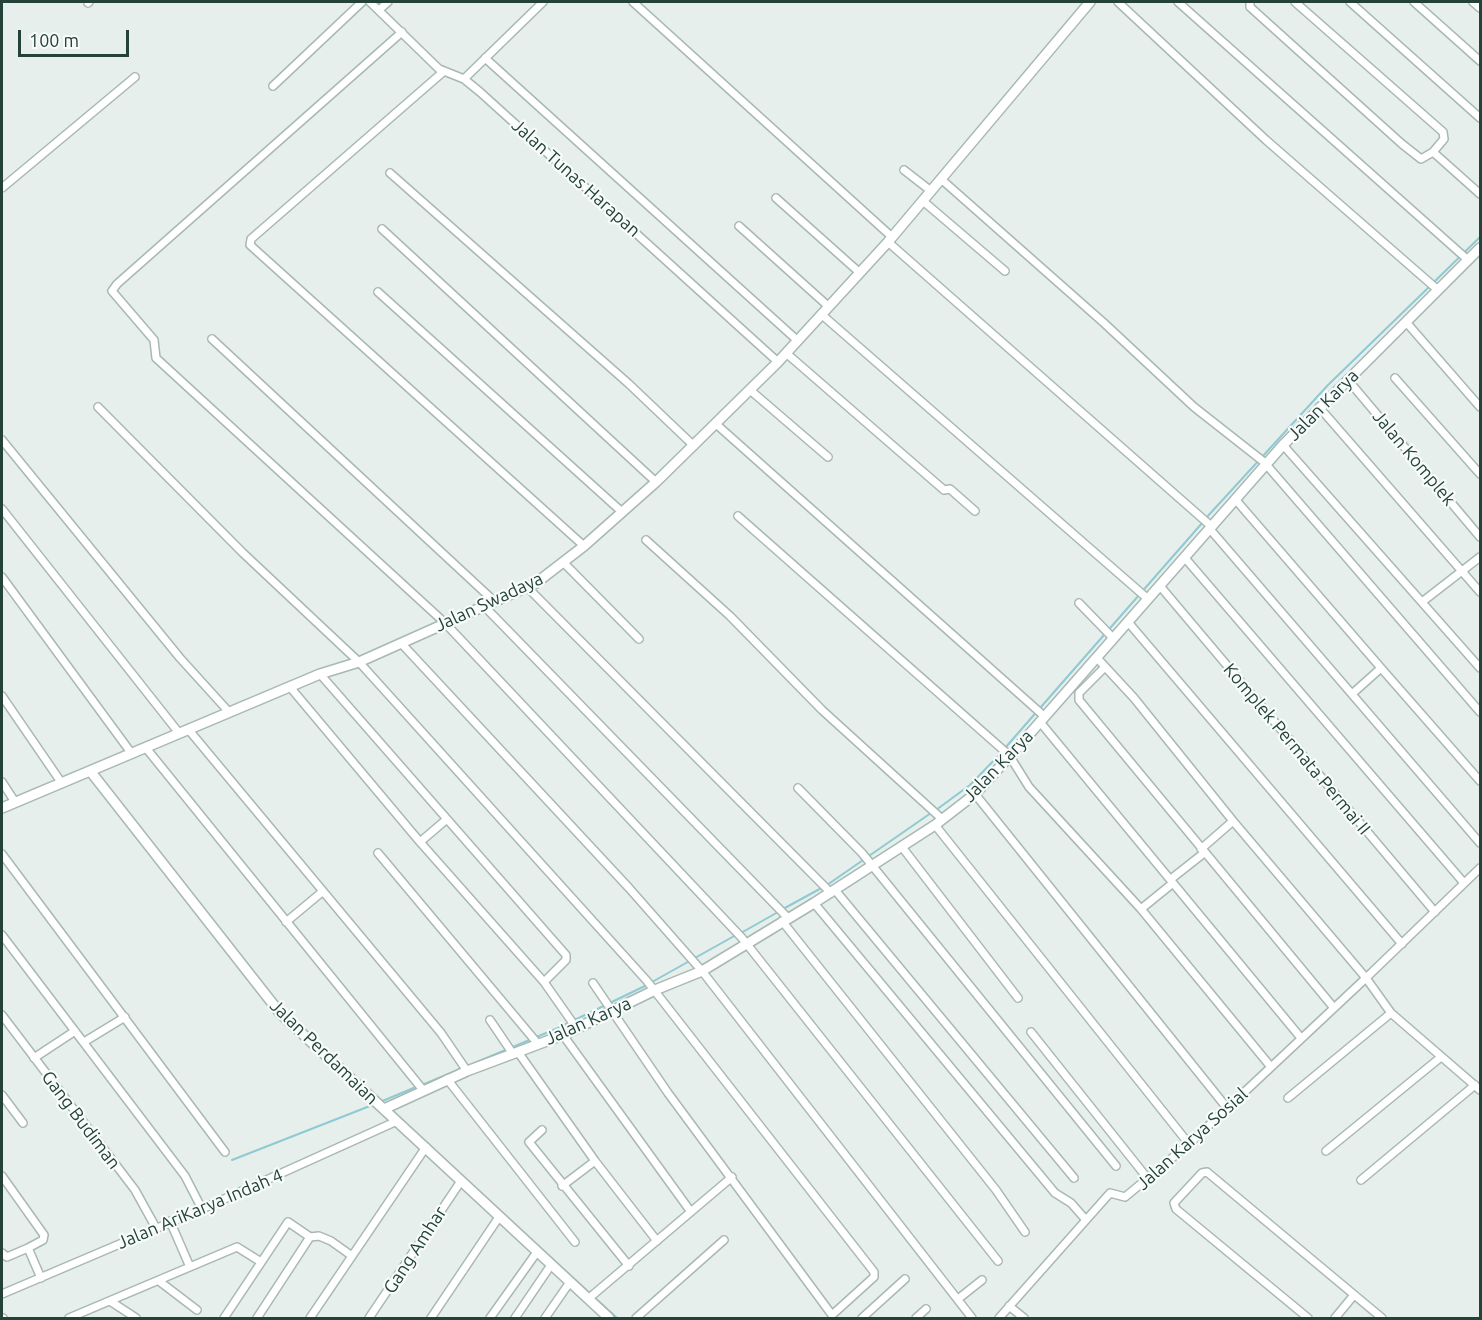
<!DOCTYPE html>
<style>
body{margin:0}
#map{position:relative;width:1482px;height:1320px;overflow:hidden;background:#e6efeb;font-family:Ubuntu,sans-serif}
canvas{display:block}
.frame{position:absolute;inset:0;border:3px solid #24423a;pointer-events:none}
.scale{position:absolute;left:18px;top:30px;width:111px;height:27px;box-sizing:border-box;border:3px solid #24423a;border-top:0;padding-left:8px;font-size:18px;line-height:21px;white-space:nowrap;color:#24423a;-webkit-text-stroke:4px #f7fbf9;paint-order:stroke}
</style>
<div id="map">
<canvas width="1482" height="1320"></canvas>
<div class="frame"></div>
<div class="scale">100 m</div>
</div>
<script>
const ctx = document.querySelector('canvas').getContext('2d');
ctx.lineJoin = 'round';
function stroke(path, color, width, dash) {
  ctx.strokeStyle = color;
  ctx.lineWidth = width;
  ctx.lineCap = dash ? 'butt' : 'round';
  ctx.setLineDash(dash || []);
  ctx.stroke(path);
}
function drawText(font, color, halo, rows, align = 'center') {
  ctx.font = font + ' Ubuntu,sans-serif';
  ctx.lineWidth = 4.5;
  ctx.setLineDash([]);
  ctx.textBaseline = 'middle';
  ctx.strokeStyle = halo;
  ctx.fillStyle = color;
  for (const [text, x, y, turn = 0] of rows) {
    ctx.save();
    ctx.translate(x, y);
    ctx.rotate((+turn || 0) * Math.PI / 180);
    ctx.textAlign = isNaN(turn) ? turn : align;
    if (halo) ctx.strokeText(text, 0, 0);
    ctx.fillText(text, 0, 0);
    ctx.restore();
  }
}
const stream = new Path2D(`
 M 1433,283 L 1480,237
 M 1206,518 L 1328,385 L 1429,287
 M 1005,748 L 1203,522
 M 936,810 L 970,785 L 1001,753
 M 783,909 L 827,885 L 931,813
 M 741,933 L 778,912
 M 652,982 L 736,935
 M 422,1085 L 558,1028 L 647,985
 M 380,1102 L 416,1087
 M 232,1160 L 375,1104
 M 504,1215 L 617,1318`);
const minor = new Path2D(`
 M 370,2 L 439,69 L 464,79 L 480,92 L 778,362
 M 633,2 L 892,237
 M 1118,2 L 1266,140 L 1438,290
 M 1178,2 L 1468,260
 M 1250,2 L 1250,7 L 1402,144 L 1421,159 L 1433,152 L 1444,139 L 1443,132 L 1295,2
 M 1350,2 L 1480,118
 M 1414,2 L 1480,61
 M 1473,2 L 1480,8
 M 88,3 L 89,2
 M 379,10 L 388,2
 M 402,32 L 117,284 L 112,291 L 154,340 L 156,358 L 445,623 L 742,938 L 998,1261
 M 485,58 L 798,341
 M 443,72 L 251,239 L 250,245 L 584,546
 M 464,79 L 543,2
 M 273,86 L 362,2
 M 1433,152 L 1480,194
 M 904,170 L 931,191
 M 390,173 L 629,384 L 694,446
 M 941,179 L 1104,323 L 1194,407 L 1264,462 L 1480,712
 M 2,188 L 135,77
 M 776,198 L 860,273
 M 923,201 L 1005,271
 M 739,226 L 828,306
 M 382,229 L 656,482
 M 888,242 L 1211,526
 M 378,292 L 622,512
 M 821,314 L 1148,599
 M 1406,322 L 1480,407
 M 212,339 L 494,601
 M 786,353 L 944,490 L 950,489 L 975,511
 M 1395,378 L 1480,474
 M 1348,380 L 1480,537
 M 750,390 L 828,457
 M 98,407 L 243,553 L 359,662 L 647,981 L 874,1272 L 874,1277 L 832,1315 L 668,1093 L 593,983
 M 1319,407 L 1480,592
 M 716,424 L 1044,716
 M 2,440 L 180,658 L 229,712
 M 1283,445 L 1480,668
 M 1235,499 L 1381,668
 M 2,509 L 179,733
 M 738,516 L 1009,755 L 1029,787 L 1141,909 L 1271,1067
 M 1209,528 L 1480,843
 M 646,540 L 730,616 L 822,710 L 942,819
 M 1185,558 L 1464,883
 M 564,563 L 639,639
 M 2,577 L 132,754
 M 1160,586 L 1435,912
 M 527,587 L 831,893
 M 1422,602 L 1480,557
 M 1079,603 L 1113,638
 M 485,607 L 788,918
 M 1128,622 L 1402,944
 M 401,643 L 629,888 L 702,971 L 972,1318
 M 1105,667 L 1079,693 L 1079,700 L 1334,1008
 M 320,674 L 566,955 L 566,960 L 544,982
 M 290,687 L 420,842 L 544,982 L 577,1029
 M 1352,694 L 1381,668 L 1480,781
 M 2,696 L 61,782
 M 1040,722 L 1301,1038
 M 188,729 L 441,1033 L 467,1071
 M 146,748 L 423,1090
 M 2,782 L 15,802
 M 798,788 L 862,853 L 1116,1166
 M 975,794 L 1227,1108
 M 935,825 L 1189,1144
 M 420,842 L 447,819
 M 902,847 L 1018,998
 M 1201,849 L 1233,821
 M 378,853 L 538,1044
 M 2,854 L 225,1152
 M 1480,868 L 1366,978 L 1391,1013 L 1480,1090
 M 1171,879 L 1204,853
 M 835,890 L 1074,1178
 M 814,903 L 1055,1193 L 1071,1203 L 1086,1220
 M 1141,909 L 1173,883
 M 782,921 L 996,1190 L 1025,1232
 M 286,922 L 322,892
 M 2,935 L 185,1176 L 202,1209
 M 2,1015 L 135,1190 L 156,1228
 M 490,1020 L 513,1054
 M 1031,1032 L 1148,1179
 M 563,1035 L 691,1212
 M 84,1042 L 125,1017
 M 518,1052 L 595,1161 L 657,1241
 M 34,1058 L 75,1031
 M 447,1079 L 575,1242
 M 2,1095 L 23,1123
 M 1288,1098 L 1391,1013
 M 542,1130 L 529,1142 L 629,1266
 M 1326,1151 L 1441,1057
 M 2,1176 L 44,1235 L 43,1240 L 28,1248 L 41,1278
 M 1361,1180 L 1475,1085
 M 562,1186 L 595,1161
 M 170,1221 L 190,1267
 M 2,1253 L 7,1257 L 28,1248
 M 159,1281 L 197,1310
 M 2,1294 L 202,1209 L 397,1121
 M 588,1299 L 732,1177
 M 958,1299 L 982,1280
 M 110,1301 L 136,1318
 M 1009,1306 L 1024,1318
 M 2,1318 L 3,1318
 M 69,1318 L 237,1247 L 261,1262
 M 224,1318 L 288,1222 L 310,1237 L 319,1236 L 331,1241 L 352,1256
 M 257,1318 L 310,1237
 M 310,1318 L 426,1147
 M 369,1318 L 461,1181
 M 431,1318 L 499,1217
 M 490,1318 L 537,1252
 M 515,1318 L 551,1265
 M 545,1318 L 570,1282
 M 636,1318 L 724,1240
 M 862,1318 L 905,1279
 M 916,1318 L 926,1309
 M 999,1318 L 1110,1193 L 1125,1197 L 1189,1144 L 1366,978 L 1233,821 L 1134,698 L 1097,658
 M 1308,1318 L 1176,1209 L 1174,1203 L 1202,1173 L 1207,1172 L 1382,1318
 M 1335,1318 L 1354,1295`);
const tertiary = new Path2D(`
 M 91,772 L 280,1013 L 609,1318
 M 2,808 L 320,674 L 359,662 L 536,583 L 584,546 L 656,482 L 778,362 L 888,242 L 1090,2
 M 384,1109 L 467,1071 L 563,1035 L 655,990 L 702,971 L 814,903 L 935,825 L 975,794 L 1019,746 L 1283,445 L 1480,248`);
const streetNames = [
 ["Jalan Tunas Harapan",576,178,42],
 ["Jalan Karya",1323,405,-45],
 ["Jalan Komplek",1414,458,50],
 ["Jalan Swadaya",489,602,-25],
 ["Komplek Permata Permai II",1297,749,50],
 ["Jalan Karya",998,766,-46],
 ["Jalan Karya",588,1021,-24],
 ["Jalan Perdamaian",324,1052,44],
 ["Gang Budiman",81,1120,53],
 ["Jalan Karya Sosial",1192,1139,-42],
 ["Jalan AriKarya Indah 4",200,1209,-23],
 ["Gang Amhar",415,1250,-57]
];
stroke(stream, '#8ec9d4', 2);
stroke(minor, '#a8b8b2', 10);
stroke(tertiary, '#a8b8b2', 12);
stroke(minor, '#fff', 7);
stroke(tertiary, '#fff', 9);
drawText('18px', '#24423a', '#f7fbf9', streetNames);
</script>
